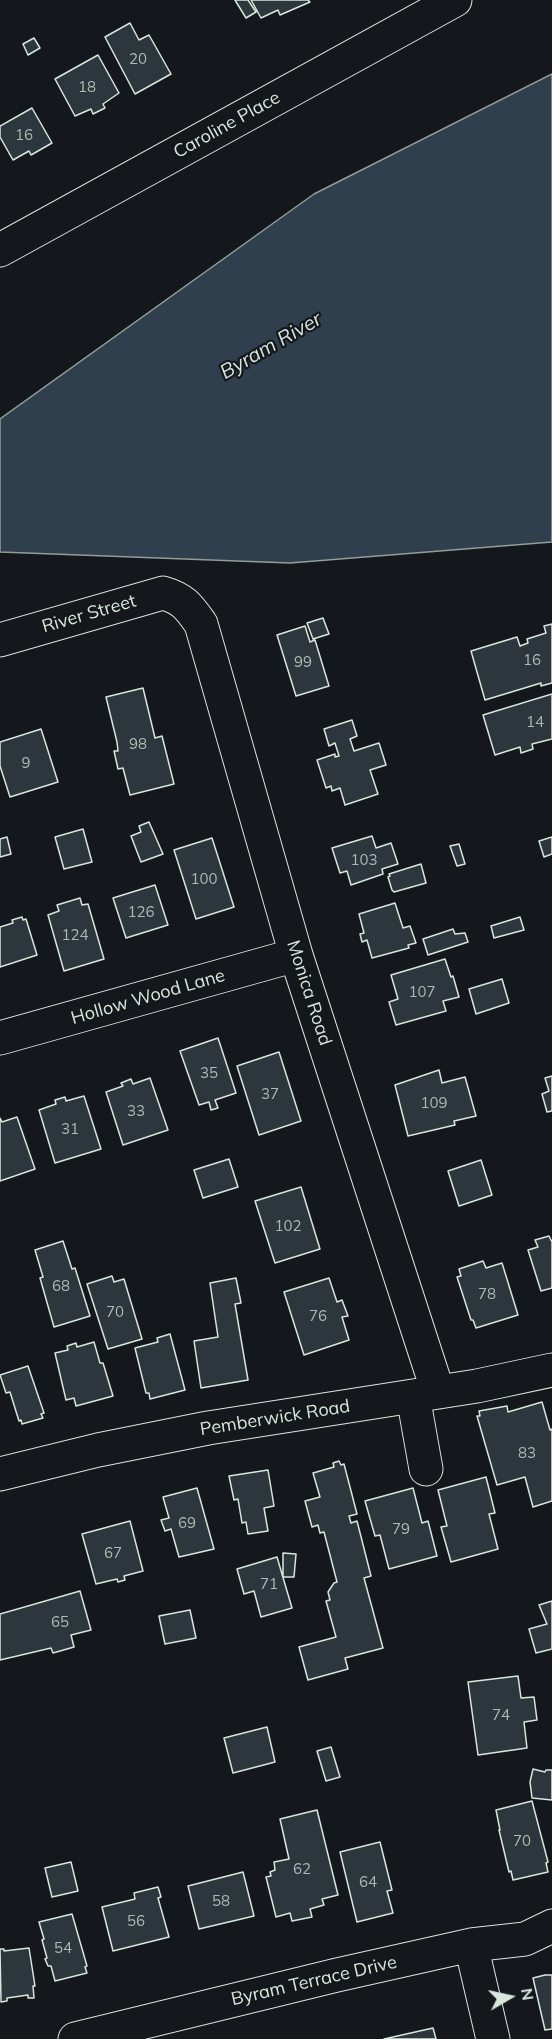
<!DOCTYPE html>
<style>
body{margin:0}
#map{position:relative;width:552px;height:2039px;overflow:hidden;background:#14181c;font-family:Mulish,sans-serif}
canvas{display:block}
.north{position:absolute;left:480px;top:1967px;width:60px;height:60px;-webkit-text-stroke:4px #14181c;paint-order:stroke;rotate:81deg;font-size:16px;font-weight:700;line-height:24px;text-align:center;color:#d8e6dc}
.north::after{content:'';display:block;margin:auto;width:21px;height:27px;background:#d8e6dc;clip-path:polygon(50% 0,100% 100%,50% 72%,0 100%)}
</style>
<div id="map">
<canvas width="552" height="2039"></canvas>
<div class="north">N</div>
</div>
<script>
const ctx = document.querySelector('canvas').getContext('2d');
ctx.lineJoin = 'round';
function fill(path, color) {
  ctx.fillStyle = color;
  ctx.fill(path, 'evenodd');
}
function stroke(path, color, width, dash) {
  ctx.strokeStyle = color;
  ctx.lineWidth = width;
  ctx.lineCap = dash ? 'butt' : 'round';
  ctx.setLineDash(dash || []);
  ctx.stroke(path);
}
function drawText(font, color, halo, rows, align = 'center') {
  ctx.font = font + ' Mulish,sans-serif';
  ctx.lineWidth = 4.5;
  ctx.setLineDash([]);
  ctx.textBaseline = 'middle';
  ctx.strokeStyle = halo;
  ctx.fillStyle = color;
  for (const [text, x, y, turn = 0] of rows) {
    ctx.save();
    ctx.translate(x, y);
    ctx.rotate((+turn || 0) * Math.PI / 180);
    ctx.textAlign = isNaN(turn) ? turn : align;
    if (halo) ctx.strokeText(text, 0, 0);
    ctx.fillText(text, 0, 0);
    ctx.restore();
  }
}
const water = new Path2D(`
 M 552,74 L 552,542 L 290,563 L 0,552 L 0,419 L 314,194 Z`);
const building = new Path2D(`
 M 235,0 L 248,0 L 256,12 L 246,18 Z
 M 251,0 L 308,0 L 310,2 L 280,15 L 278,10 L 261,18 Z
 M 130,23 L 139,40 L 149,35 L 171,74 L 135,94 L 105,37 Z
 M 34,38 L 40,48 L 28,55 L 23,44 Z
 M 98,55 L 119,93 L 103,104 L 105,108 L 93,114 L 91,109 L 75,116 L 55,79 Z
 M 32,108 L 52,143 L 31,155 L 29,151 L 13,160 L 0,137 L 0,126 Z
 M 323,618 L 329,634 L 313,639 L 307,623 Z
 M 552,624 L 552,683 L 541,686 L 541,683 L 485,700 L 471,651 L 517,637 L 520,646 L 528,643 L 527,639 L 546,633 L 544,626 Z
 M 305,626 L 310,642 L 315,640 L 329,686 L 296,696 L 277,635 Z
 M 143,688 L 155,738 L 162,736 L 174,784 L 130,795 L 123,768 L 118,769 L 114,751 L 118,751 L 117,742 L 106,697 Z
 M 552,694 L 552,739 L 532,744 L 533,749 L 521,753 L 520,747 L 495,755 L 483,715 Z
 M 352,720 L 357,736 L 350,739 L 354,751 L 379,743 L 386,765 L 370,770 L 378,794 L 345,805 L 340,788 L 332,791 L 331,786 L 326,788 L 317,760 L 335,754 L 335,757 L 339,756 L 335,743 L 329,746 L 324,729 Z
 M 41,729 L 58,782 L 10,797 L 0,766 L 0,742 Z
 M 149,822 L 163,854 L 141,862 L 131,836 L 141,832 L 139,826 Z
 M 83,829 L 92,862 L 64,869 L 55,837 Z
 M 372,836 L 376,848 L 391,843 L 398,864 L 382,869 L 383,874 L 351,885 L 347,871 L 340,873 L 332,848 Z
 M 7,837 L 11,854 L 0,857 L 0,839 Z
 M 552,837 L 552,854 L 544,857 L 539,841 Z
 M 212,838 L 234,907 L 196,919 L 174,850 Z
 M 459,844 L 465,864 L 457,866 L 450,846 Z
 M 421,864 L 426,883 L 394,892 L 392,890 L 388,877 L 390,876 L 389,874 Z
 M 155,885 L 168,925 L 126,938 L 113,898 Z
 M 80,898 L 82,905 L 88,904 L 104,959 L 64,971 L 48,915 L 59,911 L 57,905 Z
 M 395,903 L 403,928 L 410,926 L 416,943 L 408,945 L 409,948 L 372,958 L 367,940 L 362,942 L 360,934 L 364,933 L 359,914 Z
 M 22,917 L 23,920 L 26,919 L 37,955 L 0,967 L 0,927 L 13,923 L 12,920 Z
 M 520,917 L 524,930 L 494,938 L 491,926 Z
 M 453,929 L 455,934 L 465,933 L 468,942 L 428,955 L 423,939 Z
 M 445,959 L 451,977 L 453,976 L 459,997 L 443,1001 L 446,1011 L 396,1025 L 389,1002 L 398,999 L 391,975 Z
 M 502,979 L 509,1003 L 476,1014 L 469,989 Z
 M 218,1038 L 236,1093 L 215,1100 L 218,1108 L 211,1110 L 209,1102 L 199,1105 L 180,1051 Z
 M 279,1052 L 301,1121 L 259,1135 L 237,1066 Z
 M 439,1070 L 442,1083 L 465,1077 L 476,1116 L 454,1121 L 455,1125 L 408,1136 L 395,1085 Z
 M 552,1076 L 552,1111 L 547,1112 L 542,1094 L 549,1091 L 545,1078 Z
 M 150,1078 L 168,1130 L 123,1145 L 106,1092 L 123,1086 L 121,1083 L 131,1079 L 133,1084 Z
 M 84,1096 L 101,1149 L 55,1163 L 39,1110 L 56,1104 L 55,1100 L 65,1097 L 66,1101 Z
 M 17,1117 L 35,1169 L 0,1181 L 0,1118 L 2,1122 Z
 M 229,1159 L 238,1187 L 203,1198 L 194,1170 Z
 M 481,1160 L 492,1195 L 459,1206 L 448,1171 Z
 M 301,1187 L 320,1249 L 275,1263 L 255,1201 Z
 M 549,1236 L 552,1242 L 552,1288 L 541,1291 L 528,1250 L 538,1247 L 535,1240 Z
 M 63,1241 L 72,1269 L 75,1268 L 90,1316 L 54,1327 L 40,1278 L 43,1277 L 35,1250 Z
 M 483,1261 L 486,1268 L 502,1263 L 518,1315 L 476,1328 L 473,1320 L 471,1320 L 457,1277 L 461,1276 L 459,1269 Z
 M 112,1276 L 114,1282 L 124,1279 L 142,1339 L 108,1349 L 87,1284 Z
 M 236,1278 L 241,1303 L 235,1304 L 248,1380 L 201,1388 L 194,1341 L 218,1337 L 210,1283 Z
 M 329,1278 L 337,1302 L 342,1300 L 348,1316 L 342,1317 L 349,1340 L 304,1355 L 284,1292 Z
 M 170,1334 L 185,1390 L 150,1399 L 149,1393 L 146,1393 L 135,1348 L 158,1342 L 157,1338 Z
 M 94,1342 L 100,1363 L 103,1363 L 113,1396 L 76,1406 L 74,1398 L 66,1400 L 55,1353 L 68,1350 L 67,1346 L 76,1343 L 77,1347 Z
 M 28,1366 L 44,1413 L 41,1414 L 43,1418 L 22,1424 L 21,1420 L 19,1421 L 10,1392 L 6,1393 L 0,1375 Z
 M 542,1402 L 550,1430 L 552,1429 L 552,1501 L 533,1507 L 525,1477 L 497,1485 L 477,1416 L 480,1416 L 479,1411 L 507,1406 L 508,1412 Z
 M 339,1461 L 341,1465 L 344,1464 L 357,1514 L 349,1516 L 351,1523 L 357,1521 L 371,1576 L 364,1578 L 383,1648 L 345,1658 L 348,1669 L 308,1680 L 299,1647 L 336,1637 L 326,1601 L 330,1600 L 328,1592 L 334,1583 L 337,1582 L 324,1532 L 320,1533 L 318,1525 L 312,1527 L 305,1501 L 320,1497 L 313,1473 L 334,1467 L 333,1463 Z
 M 268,1470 L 274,1506 L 264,1508 L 268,1531 L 248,1534 L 246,1522 L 242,1523 L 238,1499 L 234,1500 L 229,1476 Z
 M 486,1477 L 495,1513 L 489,1514 L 498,1549 L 451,1562 L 441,1527 L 447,1526 L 438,1490 Z
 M 197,1488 L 214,1549 L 179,1557 L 171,1529 L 165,1531 L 161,1520 L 169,1518 L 163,1497 Z
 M 413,1488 L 422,1523 L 428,1521 L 437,1556 L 389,1569 L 380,1535 L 375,1536 L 365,1501 Z
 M 130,1521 L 143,1571 L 124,1576 L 125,1580 L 118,1582 L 117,1579 L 96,1584 L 82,1534 Z
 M 283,1553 L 296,1554 L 294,1577 L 283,1577 Z
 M 277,1557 L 292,1608 L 261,1617 L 254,1591 L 244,1594 L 237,1569 Z
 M 80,1591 L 91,1630 L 71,1635 L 74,1647 L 53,1653 L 51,1648 L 0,1660 L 0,1614 Z
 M 552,1601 L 552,1649 L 536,1653 L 529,1629 L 547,1624 L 539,1605 Z
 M 190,1610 L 196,1638 L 165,1644 L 159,1616 Z
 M 518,1676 L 521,1698 L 534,1697 L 537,1720 L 524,1722 L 527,1748 L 478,1755 L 468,1682 Z
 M 267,1727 L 275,1762 L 233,1773 L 224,1738 Z
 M 331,1747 L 340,1777 L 326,1781 L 317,1751 Z
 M 533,1769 L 545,1772 L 546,1770 L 552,1770 L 552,1800 L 532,1798 L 530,1782 Z
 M 532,1801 L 548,1862 L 546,1863 L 548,1872 L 513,1880 L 511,1871 L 509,1872 L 499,1830 L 500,1830 L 496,1810 Z
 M 317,1810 L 338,1895 L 322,1899 L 324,1905 L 310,1909 L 312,1917 L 292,1921 L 290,1913 L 276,1917 L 266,1877 L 271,1876 L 270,1872 L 275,1870 L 274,1862 L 289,1859 L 280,1819 Z
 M 380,1842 L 392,1890 L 387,1891 L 393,1913 L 357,1922 L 340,1852 Z
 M 71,1862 L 78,1891 L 52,1897 L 45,1868 Z
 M 243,1872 L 254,1916 L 199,1929 L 188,1886 Z
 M 158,1887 L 161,1897 L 158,1898 L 169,1937 L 113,1951 L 102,1907 L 135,1899 L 134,1893 Z
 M 72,1914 L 87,1966 L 85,1967 L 87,1973 L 55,1981 L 51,1966 L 48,1966 L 45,1959 L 47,1958 L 42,1940 L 44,1939 L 39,1922 Z
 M 29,1948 L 35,1986 L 33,1986 L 34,1998 L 28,1998 L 28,1995 L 7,1998 L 7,2001 L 1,2002 L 0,1949 L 4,1949 L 4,1951 Z
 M 545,1975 L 552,1975 L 552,2029 L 545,2030 L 533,1978 Z
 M 433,2028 L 436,2039 L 384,2039 Z`);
const minor = new Path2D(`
 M 0,250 L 455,0
 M 0,640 L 163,593 C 184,599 189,607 201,624 L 296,955 L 438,1392
 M 0,1038 L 296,955
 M 413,1396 L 426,1469
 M 0,1474 L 98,1450 L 208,1428 L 477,1386 L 552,1370
 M 471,1945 L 493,2039
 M 75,2039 L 337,1975 L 471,1945 L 525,1939 L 552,1926`);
const numberNames = [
 ["20",138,59],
 ["18",87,87],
 ["16",24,135],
 ["16",532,660],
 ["99",303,662],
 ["14",535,722],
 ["98",138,744],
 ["9",26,763],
 ["103",364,860],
 ["100",204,879],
 ["126",141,912],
 ["124",75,935],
 ["107",422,992],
 ["35",209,1073],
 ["37",270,1094],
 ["109",434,1103],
 ["33",136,1111],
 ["31",70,1129],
 ["102",288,1226],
 ["68",61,1286],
 ["78",487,1294],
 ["70",115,1312],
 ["76",318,1316],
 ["83",527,1453],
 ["69",187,1523],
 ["79",401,1529],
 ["67",113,1553],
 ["71",269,1584],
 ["65",60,1622],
 ["74",501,1715],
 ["70",522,1841],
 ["62",302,1869],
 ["64",368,1882],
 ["58",221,1901],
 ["56",136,1921],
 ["54",63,1948]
];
const streetNames = [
 ["Caroline Place",227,125,-29],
 ["River Street",89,614,-16],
 ["Monica Road",309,993,72],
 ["Hollow Wood Lane",148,997,-16],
 ["Pemberwick Road",275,1418,-9],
 ["Byram Terrace Drive",314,1981,-13]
];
const waterNames = [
 ["Byram River",271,346,-30]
];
fill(water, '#2f3f4d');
stroke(water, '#939e99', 1.5);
fill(building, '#2c363c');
stroke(building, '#d8e6dc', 1.5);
stroke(minor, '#d8e6dc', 35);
stroke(minor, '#14181c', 33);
drawText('15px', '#adbab4', null, numberNames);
drawText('18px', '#d8e6dc', '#14181c', streetNames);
drawText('italic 20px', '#d8e6dc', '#14181c', waterNames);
</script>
